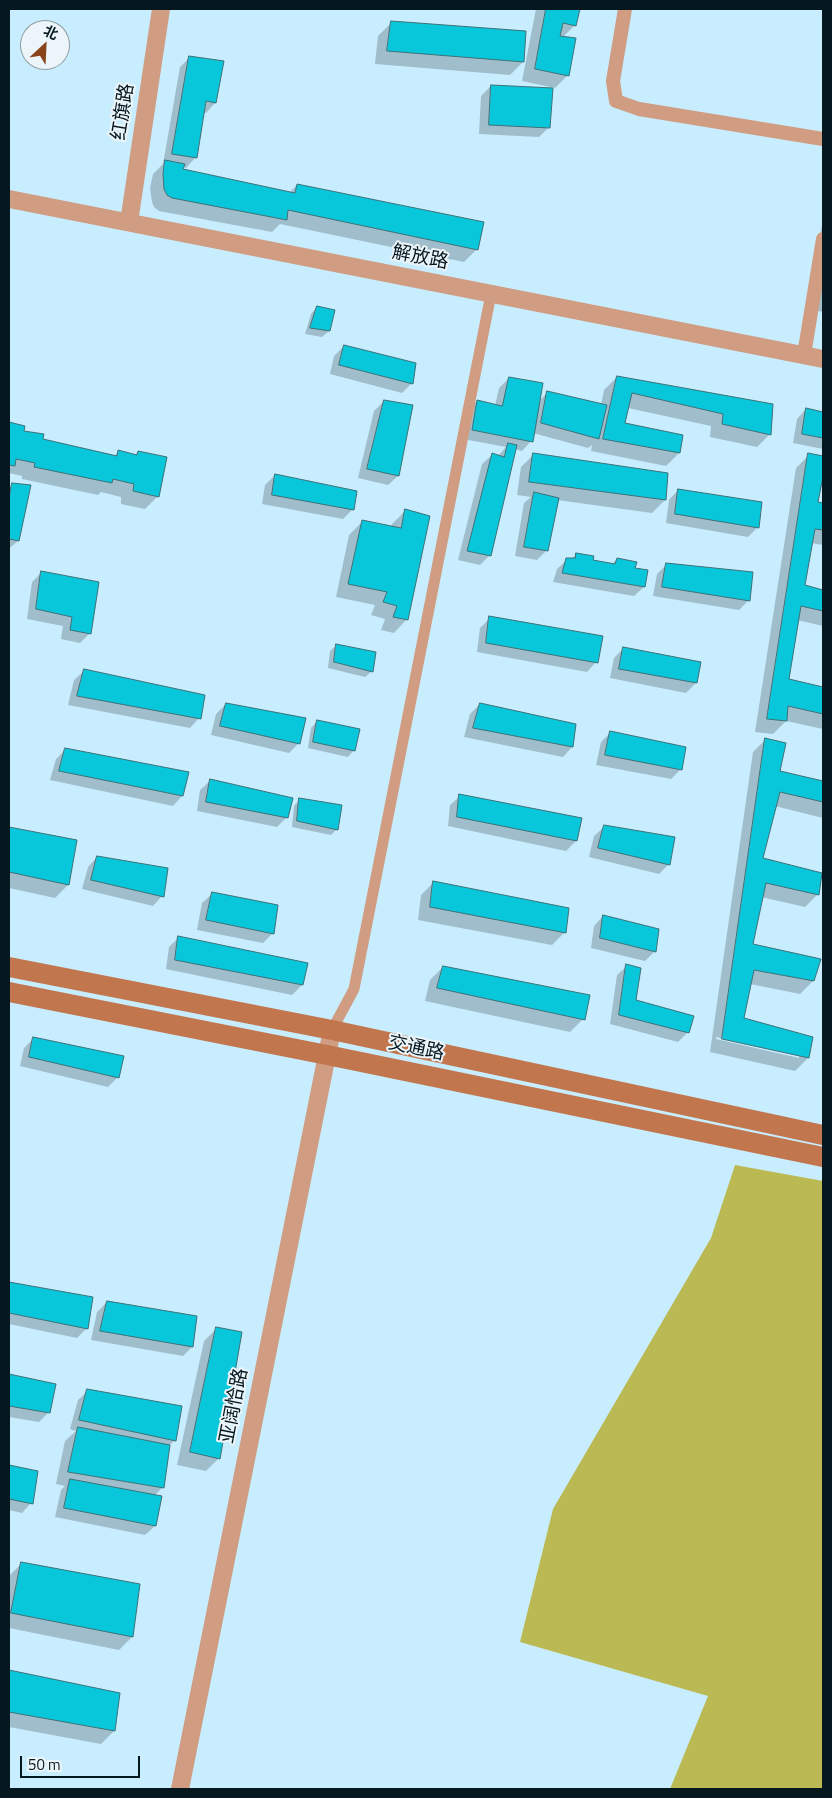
<!DOCTYPE html>
<meta charset="utf-8">
<style>
body{margin:0}
#map{position:relative;width:832px;height:1798px;overflow:hidden;background:#c8edfe;font-family:"Titillium Web","Noto Sans SC",sans-serif}
canvas{display:block}
.frame{position:absolute;inset:0;border:10px solid #06181f;pointer-events:none}
.north{position:absolute;left:20px;top:20px;width:50px;height:50px;box-sizing:border-box;background:#ecf5f9;border:1px solid #909da2;border-radius:50%;rotate:25deg;font-size:14px;font-weight:700;line-height:20px;text-align:center;color:#06181f}
.north::after{content:'';display:block;margin:auto;width:18px;height:22px;background:#89441b;clip-path:polygon(50% 0,100% 100%,50% 72%,0 100%)}
.scale{position:absolute;left:20px;top:1756px;width:120px;height:22px;box-sizing:border-box;border:2px solid #06181f;border-top:0;padding-left:6px;font-size:15px;line-height:18px;white-space:nowrap;color:#06181f;-webkit-text-stroke:4px #ecf5f9;paint-order:stroke}
</style>
<div id="map">
<canvas width="832" height="1798"></canvas>
<div class="frame"></div>
<div class="north">北</div>
<div class="scale">50 m</div>
</div>
<script>
const ctx = document.querySelector('canvas').getContext('2d');
ctx.lineJoin = 'round';
function fill(path, color) {
  ctx.fillStyle = color;
  ctx.fill(path, 'evenodd');
}
function stroke(path, color, width, dash) {
  ctx.strokeStyle = color;
  ctx.lineWidth = width;
  ctx.lineCap = dash ? 'butt' : 'round';
  ctx.setLineDash(dash || []);
  ctx.stroke(path);
}
function drawText(font, color, halo, rows, align = 'center') {
  ctx.font = font + ' "Titillium Web","Noto Sans SC",sans-serif';
  ctx.lineWidth = 4;
  ctx.setLineDash([]);
  ctx.textBaseline = 'middle';
  ctx.strokeStyle = halo;
  ctx.fillStyle = color;
  for (const [text, x, y, turn = 0] of rows) {
    ctx.save();
    ctx.translate(x, y);
    ctx.rotate((+turn || 0) * Math.PI / 180);
    ctx.textAlign = isNaN(turn) ? turn : align;
    if (halo) ctx.strokeText(text, 0, 0);
    ctx.fillText(text, 0, 0);
    ctx.restore();
  }
}
const green = new Path2D(`
 M 735,1165 L 823,1181 L 823,1789 L 670,1789 L 708,1696 L 520,1642 L 553,1509 L 711,1238 Z`);
const shadow = new Path2D(`
 M 536,9 L 579,9 L 575,25 L 563,37 L 568,75 L 555,88 L 522,81 Z
 M 391,23 L 523,62 L 510,75 L 375,64 L 378,36 Z
 M 190,57 L 215,103 L 206,113 L 203,112 L 195,158 L 186,168 L 182,167 L 181,170 L 289,193 L 297,185 L 477,249 L 464,262 L 280,224 L 272,232 L 159,211 L 154,207 L 152,202 L 150,188 L 153,174 L 163,164 L 180,67 Z
 M 491,86 L 549,127 L 539,137 L 479,134 L 481,96 Z
 M 823,218 L 823,312 L 809,309 Z
 M 317,307 L 329,331 L 322,337 L 305,334 L 311,314 Z
 M 344,346 L 412,383 L 402,393 L 330,374 L 334,356 Z
 M 617,377 L 772,405 L 770,434 L 757,447 L 710,437 L 711,426 L 628,408 L 624,424 L 679,453 L 666,466 L 591,451 L 592,445 L 588,448 L 533,433 L 531,441 L 522,451 L 515,449 L 490,555 L 480,565 L 458,560 L 482,464 L 492,455 L 498,456 L 506,447 L 463,439 L 468,411 L 477,401 L 495,406 L 499,388 L 509,378 L 538,402 L 547,393 L 601,405 L 604,390 Z
 M 384,401 L 398,476 L 388,485 L 358,478 L 374,411 Z
 M 806,409 L 823,413 L 823,449 L 793,443 L 797,419 Z
 M 9,423 L 23,427 L 22,432 L 41,440 L 113,457 L 118,452 L 135,455 L 138,452 L 158,496 L 145,509 L 121,504 L 121,497 L 101,492 L 98,495 L 22,479 L 22,476 L 9,473 Z
 M 534,454 L 665,500 L 652,513 L 557,500 L 547,550 L 537,560 L 515,556 L 524,503 L 531,497 L 517,495 L 521,467 Z
 M 809,455 L 823,458 L 823,471 L 817,503 L 823,505 L 823,545 L 811,543 L 803,586 L 823,591 L 823,626 L 797,620 L 787,680 L 823,688 L 823,729 L 786,721 L 773,734 L 755,732 L 796,468 Z
 M 275,475 L 353,509 L 343,519 L 262,504 L 265,485 Z
 M 13,484 L 18,541 L 11,547 L 9,547 L 9,488 Z
 M 678,490 L 758,527 L 748,537 L 666,523 L 669,500 Z
 M 405,511 L 429,517 L 406,620 L 394,633 L 381,630 L 385,619 L 371,615 L 375,605 L 336,597 L 349,535 L 362,522 L 391,528 L 392,524 Z
 M 576,554 L 592,561 L 612,564 L 617,559 L 633,569 L 644,587 L 634,596 L 553,582 L 557,569 L 567,560 L 571,560 Z
 M 667,564 L 749,600 L 739,610 L 653,596 L 657,574 Z
 M 42,572 L 90,633 L 80,643 L 61,639 L 63,626 L 27,619 L 32,582 Z
 M 490,618 L 596,662 L 587,672 L 477,652 L 480,628 Z
 M 337,645 L 372,671 L 365,677 L 328,668 L 330,651 Z
 M 624,648 L 700,663 L 696,683 L 686,693 L 610,678 L 614,658 Z
 M 84,671 L 199,718 L 190,728 L 68,705 L 74,680 Z
 M 226,704 L 299,743 L 289,753 L 211,735 L 216,714 Z
 M 480,704 L 575,725 L 572,747 L 563,757 L 464,737 L 470,714 Z
 M 317,721 L 354,750 L 348,757 L 308,748 L 311,728 Z
 M 611,732 L 681,769 L 671,779 L 596,765 L 601,742 Z
 M 766,739 L 779,771 L 823,782 L 823,818 L 775,806 L 762,859 L 818,894 L 805,907 L 761,897 L 751,945 L 813,981 L 800,994 L 750,984 L 742,1019 L 811,1038 L 808,1058 L 795,1071 L 710,1052 L 753,752 ZM 716,1037 L 799,1055 L 799,1058 L 716,1039 Z
 M 66,749 L 182,796 L 173,806 L 50,780 L 56,759 Z
 M 210,781 L 287,817 L 277,827 L 197,811 L 200,790 Z
 M 460,796 L 580,819 L 576,841 L 566,851 L 448,826 L 450,805 Z
 M 300,799 L 337,829 L 331,835 L 292,827 L 294,806 Z
 M 604,827 L 669,864 L 659,874 L 589,857 L 594,836 Z
 M 9,829 L 76,841 L 68,885 L 55,898 L 9,888 Z
 M 97,857 L 162,896 L 153,906 L 82,889 L 88,867 Z
 M 434,882 L 565,932 L 552,945 L 418,920 L 421,895 Z
 M 212,894 L 276,906 L 272,934 L 263,943 L 197,930 L 202,903 Z
 M 603,916 L 658,930 L 654,952 L 645,961 L 591,948 L 594,926 Z
 M 179,937 L 307,964 L 302,985 L 292,995 L 166,969 L 169,947 Z
 M 627,966 L 634,1001 L 688,1032 L 678,1042 L 610,1024 L 617,975 Z
 M 443,967 L 583,1019 L 570,1032 L 425,1001 L 430,980 Z
 M 34,1038 L 118,1077 L 108,1087 L 20,1066 L 24,1048 Z
 M 9,1283 L 91,1298 L 87,1328 L 77,1338 L 9,1324 Z
 M 107,1302 L 192,1347 L 183,1356 L 91,1340 L 97,1312 Z
 M 217,1328 L 219,1458 L 206,1471 L 177,1465 L 204,1341 Z
 M 9,1376 L 55,1385 L 49,1412 L 39,1422 L 9,1417 Z
 M 88,1391 L 175,1440 L 169,1446 L 163,1487 L 154,1496 L 155,1526 L 145,1535 L 55,1517 L 61,1490 L 65,1486 L 56,1484 L 65,1441 L 76,1431 L 70,1429 L 78,1400 Z
 M 9,1467 L 36,1472 L 31,1503 L 22,1513 L 9,1510 Z
 M 22,1563 L 132,1637 L 119,1650 L 9,1628 L 9,1576 Z
 M 9,1672 L 119,1694 L 114,1731 L 101,1744 L 9,1727 Z`);
const building = new Path2D(`
 M 546,9 L 580,9 L 576,26 L 563,23 L 560,36 L 576,38 L 569,76 L 535,69 Z
 M 391,21 L 526,31 L 524,62 L 387,51 Z
 M 189,56 L 224,61 L 216,103 L 206,101 L 197,158 L 172,154 Z
 M 491,85 L 553,88 L 550,128 L 489,125 Z
 M 165,160 L 185,164 L 183,169 L 295,193 L 297,184 L 484,222 L 478,250 L 288,210 L 287,220 L 172,198 L 167,195 L 164,189 L 163,174 Z
 M 317,306 L 335,310 L 330,331 L 310,328 Z
 M 344,345 L 416,363 L 413,384 L 339,365 Z
 M 617,376 L 773,404 L 771,435 L 722,424 L 723,414 L 632,393 L 625,423 L 683,435 L 680,453 L 603,439 Z
 M 509,377 L 543,383 L 533,442 L 472,430 L 477,400 L 502,406 Z
 M 547,391 L 607,405 L 599,439 L 541,423 Z
 M 384,400 L 413,405 L 399,476 L 367,469 Z
 M 806,408 L 823,412 L 823,438 L 802,434 Z
 M 9,422 L 25,426 L 24,431 L 44,434 L 43,439 L 117,456 L 118,450 L 137,455 L 138,451 L 167,457 L 159,497 L 133,491 L 134,484 L 113,479 L 112,483 L 34,467 L 35,463 L 16,459 L 15,466 L 9,465 Z
 M 508,443 L 517,445 L 491,556 L 467,551 L 492,453 L 504,457 Z
 M 533,453 L 668,473 L 666,500 L 529,482 Z
 M 808,453 L 823,456 L 823,477 L 818,502 L 823,503 L 823,530 L 815,529 L 805,585 L 823,590 L 823,611 L 801,606 L 789,679 L 823,687 L 823,714 L 788,706 L 787,721 L 767,719 Z
 M 275,474 L 357,491 L 354,510 L 272,495 Z
 M 12,483 L 31,485 L 19,541 L 9,539 L 9,499 Z
 M 678,489 L 762,502 L 759,528 L 675,514 Z
 M 534,492 L 559,498 L 548,551 L 524,547 Z
 M 405,509 L 430,516 L 408,620 L 393,617 L 397,606 L 383,602 L 387,592 L 348,584 L 362,520 L 401,528 Z
 M 576,553 L 594,556 L 593,560 L 615,564 L 617,558 L 637,562 L 635,568 L 648,570 L 645,587 L 562,573 L 566,558 L 575,558 Z
 M 666,563 L 753,572 L 750,601 L 662,587 Z
 M 41,571 L 99,582 L 91,634 L 70,630 L 72,617 L 36,609 Z
 M 489,616 L 603,636 L 598,663 L 486,643 Z
 M 336,644 L 376,652 L 373,672 L 334,662 Z
 M 623,647 L 701,662 L 697,683 L 619,669 Z
 M 84,669 L 205,695 L 201,719 L 77,696 Z
 M 226,703 L 306,718 L 300,744 L 220,726 Z
 M 480,703 L 576,724 L 573,747 L 473,728 Z
 M 317,720 L 360,729 L 355,751 L 313,742 Z
 M 610,731 L 686,747 L 682,770 L 605,755 Z
 M 765,738 L 786,743 L 780,771 L 823,781 L 823,802 L 780,792 L 763,858 L 822,873 L 819,895 L 766,883 L 753,944 L 821,959 L 814,981 L 754,970 L 744,1018 L 813,1037 L 809,1058 L 722,1039 Z
 M 65,748 L 189,772 L 183,796 L 59,771 Z
 M 210,779 L 293,798 L 288,818 L 206,802 Z
 M 459,794 L 582,818 L 577,841 L 457,817 Z
 M 299,798 L 342,805 L 338,830 L 297,821 Z
 M 604,825 L 675,837 L 670,865 L 598,848 Z
 M 9,827 L 77,840 L 69,885 L 9,872 Z
 M 97,856 L 168,868 L 164,897 L 91,880 Z
 M 433,881 L 569,908 L 566,933 L 430,907 Z
 M 212,892 L 278,905 L 274,934 L 206,920 Z
 M 603,915 L 659,929 L 656,952 L 600,938 Z
 M 178,936 L 308,963 L 303,985 L 175,960 Z
 M 626,964 L 641,968 L 636,1000 L 694,1016 L 689,1033 L 619,1015 Z
 M 443,966 L 590,995 L 585,1020 L 437,988 Z
 M 33,1037 L 124,1056 L 119,1078 L 29,1057 Z
 M 9,1282 L 93,1297 L 88,1329 L 9,1313 Z
 M 107,1301 L 197,1316 L 193,1347 L 100,1331 Z
 M 216,1327 L 242,1332 L 220,1459 L 190,1452 Z
 M 9,1374 L 56,1384 L 50,1413 L 9,1406 Z
 M 87,1389 L 182,1406 L 176,1441 L 79,1420 Z
 M 78,1427 L 170,1445 L 164,1488 L 68,1472 Z
 M 9,1465 L 38,1471 L 33,1504 L 9,1499 Z
 M 70,1479 L 162,1496 L 156,1526 L 64,1508 Z
 M 21,1562 L 140,1584 L 133,1637 L 11,1613 Z
 M 9,1670 L 120,1693 L 115,1731 L 9,1712 Z`);
const pedestrian = new Path2D(`
 M 332,1030 L 354,989 L 491,294`);
const minor = new Path2D(`
 M 625,9 L 613,81 L 616,101 L 639,109 L 823,139
 M 804,355 L 823,239`);
const tertiary = new Path2D(`
 M 9,199 L 823,359
 M 129,222 L 161,9
 M 180,1789 L 332,1030`);
const secondary = new Path2D(`
 M 9,967 L 332,1030 L 823,1135
 M 9,992 L 327,1055 L 823,1157`);
const streetNames = [
 ["红旗路",124,112,-81],
 ["解放路",420,258,11],
 ["交通路",416,1049,12],
 ["亚阔恰路",235,1406,-79]
];
fill(green, '#bbb953');
fill(shadow, '#0003');
fill(building, '#09c7db');
stroke(building, '#3d7178', 1);
stroke(pedestrian, '#d09c82', 11);
stroke(minor, '#d09c82', 14);
stroke(tertiary, '#d09c82', 18);
stroke(secondary, '#c2764e', 20);
drawText('19px', '#06181f', '#ecf5f9', streetNames);
</script>
